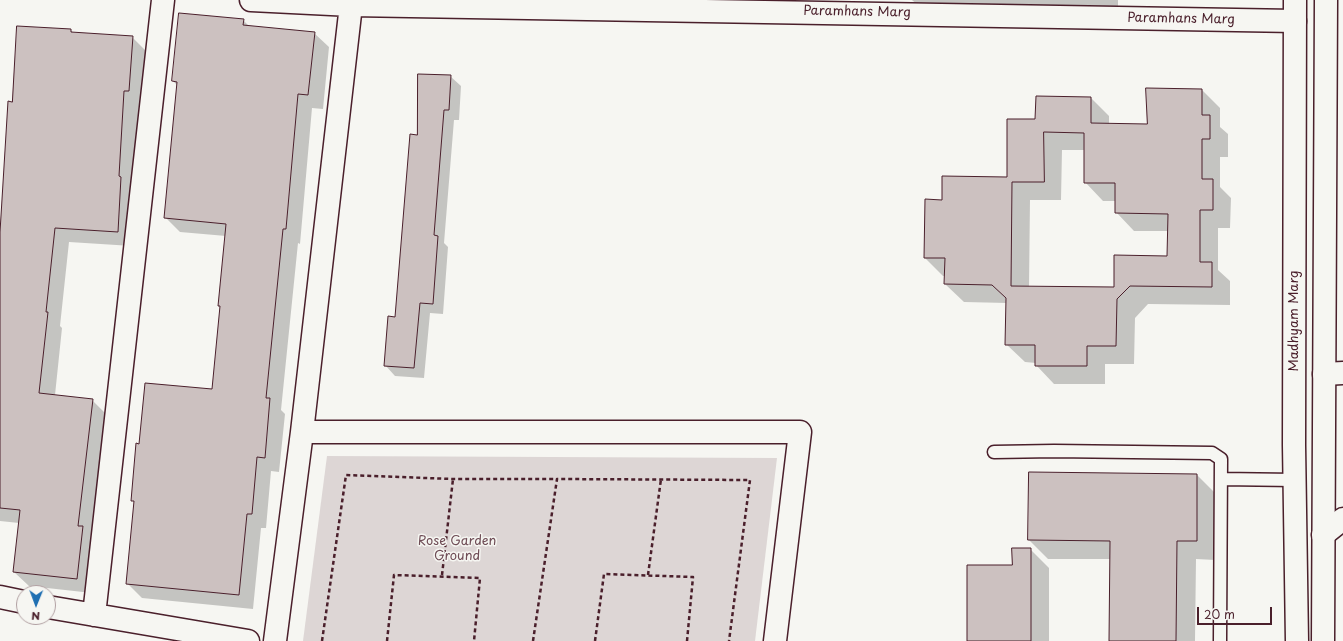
<!DOCTYPE html>
<style>
body{margin:0}
#map{position:relative;width:1343px;height:641px;overflow:hidden;background:#f6f6f2;font-family:"Playpen Sans",sans-serif}
canvas{display:block}
.north{position:absolute;left:16px;top:585px;width:40px;height:40px;box-sizing:border-box;background:#f6f6f2;border:1px solid #b1a0a2;border-radius:50%;rotate:181deg;font-size:11px;font-weight:700;line-height:16px;text-align:center;color:#4a1f2b}
.north::after{content:'';display:block;margin:auto;width:14px;height:18px;background:#1f6fb2;clip-path:polygon(50% 0,100% 100%,50% 72%,0 100%)}
.scale{position:absolute;left:1197px;top:607px;width:75px;height:18px;box-sizing:border-box;border:2px solid #4a1f2b;border-top:0;padding-left:5px;font-size:12px;line-height:14px;white-space:nowrap;color:#4a1f2b;-webkit-text-stroke:3px #f6f6f2;paint-order:stroke}
</style>
<div id="map">
<canvas width="1343" height="641"></canvas>
<div class="north">N</div>
<div class="scale">20 m</div>
</div>
<script>
const ctx = document.querySelector('canvas').getContext('2d');
ctx.lineJoin = 'round';
function fill(path, color) {
  ctx.fillStyle = color;
  ctx.fill(path, 'evenodd');
}
function stroke(path, color, width, dash) {
  ctx.strokeStyle = color;
  ctx.lineWidth = width;
  ctx.lineCap = dash ? 'butt' : 'round';
  ctx.setLineDash(dash || []);
  ctx.stroke(path);
}
function drawText(font, color, halo, rows, align = 'center') {
  ctx.font = font + ' "Playpen Sans",sans-serif';
  ctx.lineWidth = 3;
  ctx.setLineDash([]);
  ctx.textBaseline = 'middle';
  ctx.strokeStyle = halo;
  ctx.fillStyle = color;
  for (const [text, x, y, turn = 0] of rows) {
    ctx.save();
    ctx.translate(x, y);
    ctx.rotate((+turn || 0) * Math.PI / 180);
    ctx.textAlign = isNaN(turn) ? turn : align;
    if (halo) ctx.strokeText(text, 0, 0);
    ctx.fillText(text, 0, 0);
    ctx.restore();
  }
}
const green = new Path2D(`
 M 327,456 L 777,458 L 755,641 L 303,641 Z`);
const shadow = new Path2D(`
 M 912,0 L 1118,0 L 1118,11 L 923,10 Z
 M 243,20 L 250,27 L 314,33 L 329,47 L 323,109 L 312,108 L 300,244 L 298,243 L 281,410 L 285,414 L 279,472 L 271,471 L 266,528 L 261,528 L 253,609 L 142,598 L 127,583 L 135,503 L 132,500 L 140,445 L 213,390 L 221,307 L 219,305 L 226,236 L 180,232 L 165,217 L 178,86 L 173,81 Z
 M 70,30 L 74,33 L 132,37 L 147,52 L 144,106 L 139,106 L 133,190 L 132,246 L 69,242 L 60,326 L 62,328 L 55,395 L 92,400 L 107,415 L 92,593 L 29,586 L 14,572 L 19,523 L 0,521 L 0,245 L 13,103 Z
 M 450,76 L 461,86 L 459,120 L 454,120 L 444,243 L 448,247 L 443,314 L 430,313 L 424,378 L 395,376 L 385,365 L 396,318 L 418,136 Z
 M 1202,90 L 1220,108 L 1220,127 L 1228,134 L 1228,157 L 1220,157 L 1220,187 L 1231,198 L 1230,228 L 1218,228 L 1218,270 L 1230,281 L 1230,305 L 1148,304 L 1135,318 L 1134,364 L 1105,364 L 1105,384 L 1054,384 L 1036,365 L 1036,363 L 1025,362 L 1006,344 L 1007,303 L 964,302 L 945,284 L 946,276 L 943,276 L 925,258 L 943,201 L 1008,178 L 1036,120 L 1091,98 L 1109,116 L 1109,124 L 1148,125 ZM 1062,150 L 1085,150 L 1085,182 L 1103,201 L 1116,201 L 1116,212 L 1134,231 L 1169,231 L 1168,257 L 1115,288 L 1029,287 L 1030,200 L 1061,200 Z
 M 1197,475 L 1216,494 L 1215,560 L 1196,559 L 1195,641 L 1110,641 L 1111,559 L 1048,559 L 1029,540 Z
 M 1030,549 L 1049,568 L 1049,641 L 968,641 L 1013,566 Z`);
const building = new Path2D(`
 M 179,13 L 244,19 L 243,25 L 315,32 L 308,95 L 298,94 L 286,229 L 283,229 L 266,398 L 270,398 L 265,458 L 257,457 L 252,514 L 247,514 L 239,595 L 126,584 L 134,501 L 131,501 L 136,443 L 139,444 L 145,383 L 212,389 L 220,306 L 218,306 L 226,224 L 164,218 L 177,82 L 172,81 Z
 M 17,26 L 71,29 L 71,32 L 133,36 L 129,91 L 124,91 L 119,176 L 121,177 L 118,232 L 55,228 L 46,312 L 48,312 L 39,393 L 93,399 L 78,526 L 83,526 L 77,579 L 13,572 L 20,510 L 0,508 L 0,232 L 8,101 L 12,102 Z
 M 418,74 L 451,75 L 449,110 L 444,110 L 434,235 L 438,236 L 433,304 L 420,303 L 414,368 L 384,366 L 388,316 L 395,317 L 410,134 L 417,135 Z
 M 1146,88 L 1202,89 L 1202,115 L 1210,115 L 1210,139 L 1202,139 L 1202,179 L 1213,179 L 1213,210 L 1200,210 L 1200,262 L 1212,262 L 1212,287 L 1130,286 L 1117,299 L 1116,346 L 1087,346 L 1087,366 L 1035,366 L 1035,345 L 1005,345 L 1006,298 L 992,285 L 944,284 L 945,258 L 924,258 L 925,199 L 942,200 L 942,176 L 1007,177 L 1007,119 L 1035,119 L 1036,96 L 1091,97 L 1091,123 L 1147,124 ZM 1044,132 L 1084,133 L 1084,183 L 1115,183 L 1115,213 L 1168,214 L 1167,256 L 1114,255 L 1114,287 L 1011,286 L 1012,182 L 1044,182 Z
 M 1029,472 L 1197,474 L 1197,541 L 1177,541 L 1176,641 L 1109,641 L 1110,541 L 1028,540 Z
 M 1012,548 L 1031,548 L 1031,641 L 967,641 L 967,565 L 1012,565 Z`);
const path = new Path2D(`
 M 442,575 L 453,479
 M 648,575 L 661,479
 M 322,641 L 346,475 L 453,479 L 556,479
 M 387,641 L 394,575 L 480,578 L 474,641
 M 533,641 L 557,479 L 750,480 L 729,641
 M 595,641 L 604,574 L 693,577 L 687,641`);
const service = new Path2D(`
 M 994,452 L 1054,451 L 1212,453 L 1221,459 L 1220,641
 M 1221,479 L 1295,480`);
const minor = new Path2D(`
 M 251,0 L 351,5 L 1295,21
 M 1324,374 L 1343,373
 M 302,432 L 800,432 L 775,641
 M 1323,535 L 1343,519
 M 0,597 L 24,602
 M 48,607 L 248,641
 M 94,615 L 163,0
 M 275,641 L 302,432 L 351,5`);
const tertiary = new Path2D(`
 M 1295,0 L 1294,445 L 1297,641
 M 1323,641 L 1326,0`);
const streetNames = [
 ["Paramhans Marg",857,12,1],
 ["Paramhans Marg",1181,19,1],
 ["Madhyam Marg",1294,321,-90]
];
const parkNames = [
 ["Rose Garden",457,541],
 ["Ground",457,556]
];
fill(green, '#ddd6d5');
fill(shadow, '#0003');
fill(building, '#ccc1c0');
stroke(building, '#4a1f2b', 1);
stroke(service, '#4a1f2b', 15);
stroke(minor, '#4a1f2b', 25);
stroke(tertiary, '#4a1f2b', 25);
stroke(path, '#4a1f2b', 2.5, [4, 3]);
stroke(service, '#f6f6f2', 12);
stroke(minor, '#f6f6f2', 22);
stroke(tertiary, '#f6f6f2', 22);
drawText('13px', '#4a1f2b', '#f6f6f2', streetNames);
drawText('13px', '#6f4d56', '#f6f6f2', parkNames);
</script>
